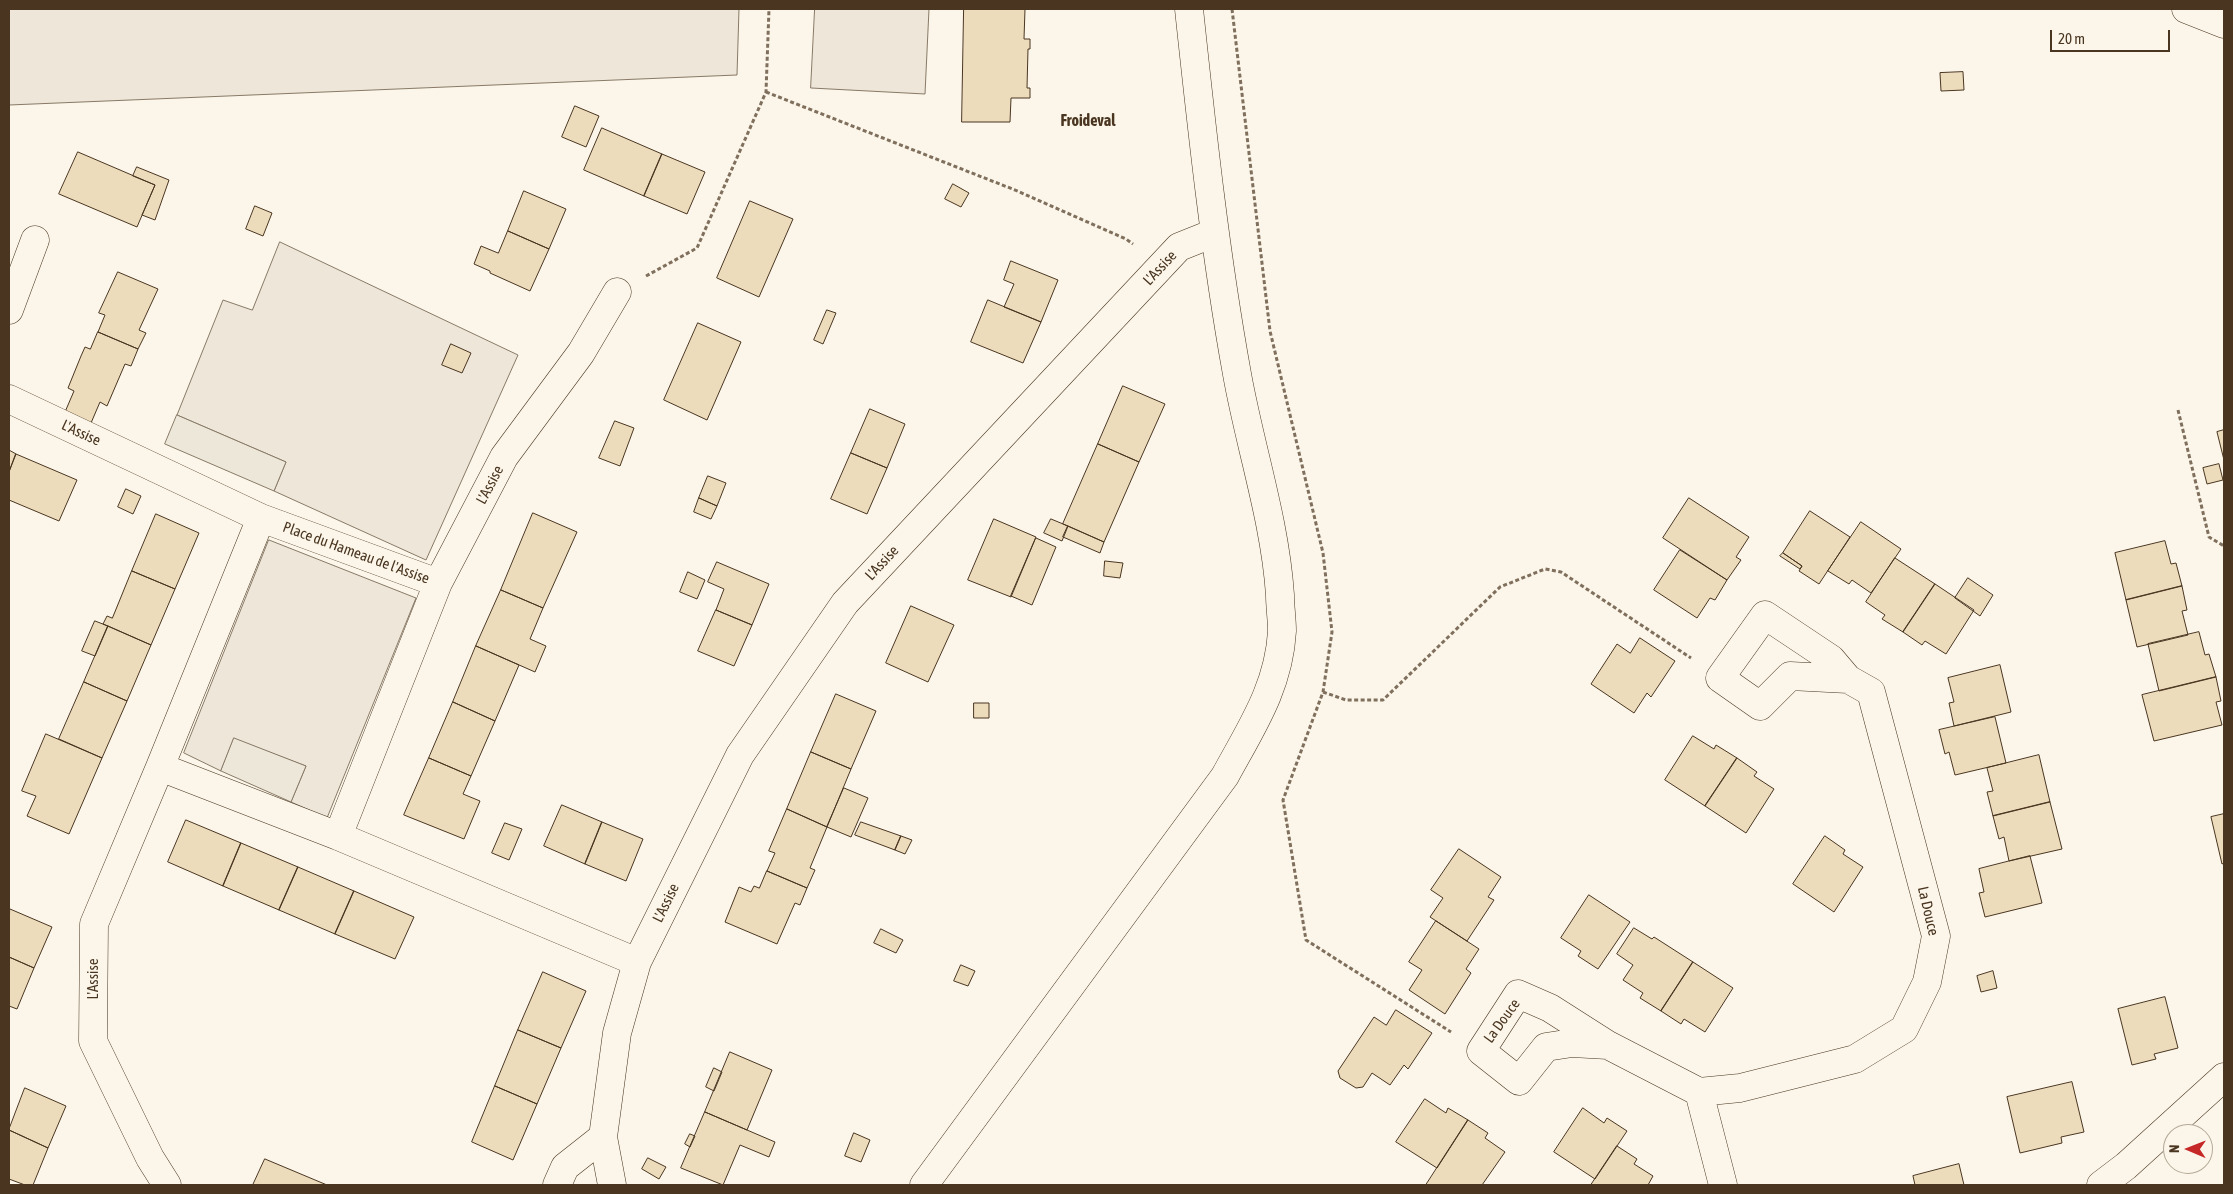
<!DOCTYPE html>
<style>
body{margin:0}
#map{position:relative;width:2233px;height:1194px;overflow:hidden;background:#fbf6e9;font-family:"Asap Condensed",sans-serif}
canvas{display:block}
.frame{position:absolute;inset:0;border:10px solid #4a3520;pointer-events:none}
.north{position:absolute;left:2163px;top:1124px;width:50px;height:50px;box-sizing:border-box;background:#fbf6e9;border:1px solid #b4a999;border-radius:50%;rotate:271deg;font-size:14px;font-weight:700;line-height:20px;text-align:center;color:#4a3520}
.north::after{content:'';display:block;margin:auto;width:18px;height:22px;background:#c62828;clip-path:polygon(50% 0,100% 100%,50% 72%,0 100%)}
.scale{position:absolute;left:2050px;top:30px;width:120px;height:22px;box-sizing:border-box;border:2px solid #4a3520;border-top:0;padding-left:6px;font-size:15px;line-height:18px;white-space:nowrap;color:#4a3520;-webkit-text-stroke:4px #fbf6e9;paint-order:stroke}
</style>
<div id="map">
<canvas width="2233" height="1194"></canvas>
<div class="frame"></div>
<div class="north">N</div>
<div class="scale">20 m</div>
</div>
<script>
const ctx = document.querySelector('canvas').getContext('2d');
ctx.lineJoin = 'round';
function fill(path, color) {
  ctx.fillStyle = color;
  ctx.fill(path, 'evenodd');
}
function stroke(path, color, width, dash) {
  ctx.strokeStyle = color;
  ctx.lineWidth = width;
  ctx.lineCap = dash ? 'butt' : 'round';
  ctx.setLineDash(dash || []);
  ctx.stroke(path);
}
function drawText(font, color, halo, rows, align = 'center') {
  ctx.font = font + ' "Asap Condensed",sans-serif';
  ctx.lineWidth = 4;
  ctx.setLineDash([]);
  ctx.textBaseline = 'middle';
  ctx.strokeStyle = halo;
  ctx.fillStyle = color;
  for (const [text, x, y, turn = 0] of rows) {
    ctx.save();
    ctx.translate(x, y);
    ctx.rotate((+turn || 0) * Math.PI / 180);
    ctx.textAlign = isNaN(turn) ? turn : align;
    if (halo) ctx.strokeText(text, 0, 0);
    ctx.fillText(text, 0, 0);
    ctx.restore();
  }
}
const green = new Path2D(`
 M 9,9 L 739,9 L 737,75 L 9,105 Z
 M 815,9 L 929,9 L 925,94 L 811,88 Z
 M 280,242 L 518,355 L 426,560 L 274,491 L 286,462 L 177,415 L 223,300 L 252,310 Z
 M 269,540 L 416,598 L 327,818 L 291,802 L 306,766 L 234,739 L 221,771 L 184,753 Z`);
const parking = new Path2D(`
 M 177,415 L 286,462 L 274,491 L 165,444 Z
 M 234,738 L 306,766 L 291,802 L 221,771 Z`);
const building = new Path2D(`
 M 964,9 L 1025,9 L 1024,39 L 1030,39 L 1030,49 L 1028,49 L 1027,88 L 1030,88 L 1030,98 L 1011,98 L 1010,122 L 962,122 Z
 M 1963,72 L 1964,90 L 1941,91 L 1940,73 Z
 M 575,106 L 599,116 L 586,147 L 562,137 Z
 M 602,128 L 662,154 L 644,196 L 584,170 Z
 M 78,152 L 155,185 L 137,227 L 59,194 Z
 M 662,154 L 705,172 L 687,214 L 644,196 Z
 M 137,167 L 169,180 L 155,220 L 142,215 L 155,185 L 133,176 Z
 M 953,184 L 969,193 L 961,207 L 945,199 Z
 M 524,191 L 566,209 L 549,249 L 508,231 Z
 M 750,201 L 793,219 L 759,297 L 717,278 Z
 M 255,206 L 272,213 L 263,236 L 246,229 Z
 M 508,231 L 549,249 L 530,291 L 490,273 L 490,271 L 474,264 L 481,246 L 498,253 Z
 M 1011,261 L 1058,280 L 1041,322 L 1004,307 L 1014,284 L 1004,280 Z
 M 118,272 L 158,289 L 139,330 L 146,333 L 138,349 L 98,332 L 105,315 L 99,313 Z
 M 988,300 L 1041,322 L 1023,363 L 971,342 Z
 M 827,310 L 836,313 L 823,344 L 814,340 Z
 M 698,323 L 741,342 L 707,420 L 664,400 Z
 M 98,332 L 138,349 L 131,366 L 125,364 L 107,406 L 100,402 L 91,423 L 65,412 L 74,391 L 68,388 L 81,356 L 85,347 L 90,349 Z
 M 451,344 L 471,353 L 462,373 L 442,365 Z
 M 1123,386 L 1165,404 L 1139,462 L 1098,444 Z
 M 870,409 L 905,424 L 887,468 L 851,453 Z
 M 615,421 L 634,428 L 620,466 L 599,458 Z
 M 2224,430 L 2224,460 L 2217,432 Z
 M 1098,444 L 1139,462 L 1104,542 L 1063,524 Z
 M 9,450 L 16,454 L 9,472 Z
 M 851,453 L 887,468 L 867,514 L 831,499 Z
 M 16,454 L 77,480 L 59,521 L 9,500 L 9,472 Z
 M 2219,464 L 2223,480 L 2207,484 L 2203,468 Z
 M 708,476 L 726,483 L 717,506 L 699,498 Z
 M 126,489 L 141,496 L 133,514 L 118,507 Z
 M 699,498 L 717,506 L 711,519 L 694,512 Z
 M 1689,498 L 1749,537 L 1736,557 L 1741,560 L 1727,580 L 1663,538 Z
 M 1810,511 L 1850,537 L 1819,584 L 1799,571 L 1802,566 L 1783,553 Z
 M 533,513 L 577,532 L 543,608 L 501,590 Z
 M 156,514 L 199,533 L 175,589 L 132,571 Z
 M 994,519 L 1036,537 L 1011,597 L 968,580 Z
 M 1051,519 L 1068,526 L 1062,541 L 1044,533 Z
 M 1861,522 L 1901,549 L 1871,593 L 1852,580 L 1849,584 L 1828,571 Z
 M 1068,526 L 1104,542 L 1100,553 L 1063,537 Z
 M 1036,538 L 1056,547 L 1032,605 L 1011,596 Z
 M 2165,541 L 2171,564 L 2176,563 L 2182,586 L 2126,600 L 2115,553 Z
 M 1680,550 L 1727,580 L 1715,600 L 1710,598 L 1697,618 L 1654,590 Z
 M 1783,553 L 1802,566 L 1800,569 L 1780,556 Z
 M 1895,558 L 1935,584 L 1903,632 L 1882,619 L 1885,615 L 1866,602 Z
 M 1105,561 L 1123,563 L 1120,578 L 1104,576 Z
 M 717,562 L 769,584 L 752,625 L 716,610 L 724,589 L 708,582 Z
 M 132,571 L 175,589 L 151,645 L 103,624 L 107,616 L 112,618 Z
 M 688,572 L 705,580 L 697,599 L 680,592 Z
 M 1968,578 L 1993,595 L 1980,616 L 1955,598 Z
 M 1935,584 L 1974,610 L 1946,654 L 1925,641 L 1922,645 L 1903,632 Z
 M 2182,586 L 2187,610 L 2182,611 L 2188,635 L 2137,647 L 2126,600 Z
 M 501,590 L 543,608 L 530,639 L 546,646 L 535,672 L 476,646 Z
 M 911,606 L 954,625 L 928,682 L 886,663 Z
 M 716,610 L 752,625 L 734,666 L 698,651 Z
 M 95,621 L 108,626 L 95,656 L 82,651 Z
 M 108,626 L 151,645 L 127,701 L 84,682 Z
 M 2199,632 L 2205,655 L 2209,654 L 2216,677 L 2159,691 L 2148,644 Z
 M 1640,638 L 1675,661 L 1651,697 L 1647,693 L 1634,713 L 1591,684 L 1617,644 L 1630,653 Z
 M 476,646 L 519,665 L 495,721 L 453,702 Z
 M 2000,665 L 2011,712 L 1954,726 L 1949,703 L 1954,702 L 1948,678 Z
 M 2216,677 L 2221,701 L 2216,702 L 2222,725 L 2154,741 L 2142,695 Z
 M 84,682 L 127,701 L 102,758 L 59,739 Z
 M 836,694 L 876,711 L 851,769 L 811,752 Z
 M 453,702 L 495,721 L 471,776 L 429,758 Z
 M 974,703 L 989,703 L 989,718 L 974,718 Z
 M 1995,717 L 2006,763 L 1955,775 L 1949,752 L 1945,754 L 1939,730 Z
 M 46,734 L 102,758 L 69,834 L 27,816 L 36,796 L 22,791 Z
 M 1693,736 L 1714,749 L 1716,745 L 1737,758 L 1705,806 L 1665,780 Z
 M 811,752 L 851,769 L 827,827 L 787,809 Z
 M 2039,755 L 2050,802 L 1993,816 L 1987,792 L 1993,791 L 1987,768 Z
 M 429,758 L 471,776 L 463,794 L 480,801 L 464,839 L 404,815 Z
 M 1737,758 L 1757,772 L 1754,776 L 1774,789 L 1746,833 L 1705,806 Z
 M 844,788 L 868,798 L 851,837 L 827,827 Z
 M 2050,802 L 2062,849 L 2009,861 L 2004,837 L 1999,839 L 1993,816 Z
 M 562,805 L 602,822 L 585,864 L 544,846 Z
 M 787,809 L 827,827 L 810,868 L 815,870 L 807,888 L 767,871 L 775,853 L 769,851 Z
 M 2224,814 L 2224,863 L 2222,864 L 2211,817 Z
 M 186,820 L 241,843 L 223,886 L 168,862 Z
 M 602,822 L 643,839 L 626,881 L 585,864 Z
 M 861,822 L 901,836 L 895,850 L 855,835 Z
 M 505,823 L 522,829 L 509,860 L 492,853 Z
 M 901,836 L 912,840 L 905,854 L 895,850 Z
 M 1825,836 L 1845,850 L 1843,854 L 1863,867 L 1834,912 L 1793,884 Z
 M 241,843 L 298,867 L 279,910 L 223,886 Z
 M 1459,849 L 1501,877 L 1488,897 L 1494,900 L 1467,941 L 1430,917 L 1443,898 L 1431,890 Z
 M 2030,856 L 2042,903 L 1985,917 L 1979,893 L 1984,892 L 1979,869 Z
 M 298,867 L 354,891 L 335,934 L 279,910 Z
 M 767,871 L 807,888 L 800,905 L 795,903 L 777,944 L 725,922 L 739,887 L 751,892 L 754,886 L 759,888 Z
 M 354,891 L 414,917 L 395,959 L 335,934 Z
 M 1589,895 L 1630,922 L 1598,969 L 1578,956 L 1581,951 L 1561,938 Z
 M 10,909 L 52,927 L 34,968 L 9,957 Z
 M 1436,921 L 1479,949 L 1466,969 L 1471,973 L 1445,1014 L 1409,990 L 1422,970 L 1409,962 Z
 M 1634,928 L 1652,939 L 1654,937 L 1693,962 L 1661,1011 L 1640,998 L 1643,993 L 1623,980 L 1633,965 L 1617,954 Z
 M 881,929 L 903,940 L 896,953 L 874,943 Z
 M 9,957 L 34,968 L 17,1009 L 9,1006 Z
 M 1693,962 L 1733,988 L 1705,1032 L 1684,1019 L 1681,1024 L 1661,1011 Z
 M 961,965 L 975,971 L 968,986 L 954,981 Z
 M 1993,971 L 1997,988 L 1981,992 L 1977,976 Z
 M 543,972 L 586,991 L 561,1048 L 518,1030 Z
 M 2165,997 L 2178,1048 L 2154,1054 L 2156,1059 L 2132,1065 L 2118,1009 Z
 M 1396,1010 L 1432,1033 L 1408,1069 L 1404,1065 L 1390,1085 L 1372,1073 L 1363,1087 L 1356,1088 L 1340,1078 L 1338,1071 L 1374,1017 L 1386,1025 Z
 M 518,1030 L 561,1048 L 537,1104 L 495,1086 Z
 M 730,1052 L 772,1070 L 747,1130 L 705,1112 Z
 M 714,1068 L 722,1072 L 714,1091 L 706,1087 Z
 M 2072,1082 L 2084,1132 L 2061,1137 L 2062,1143 L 2020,1153 L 2007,1097 Z
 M 495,1086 L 537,1104 L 513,1160 L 472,1142 Z
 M 25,1088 L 66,1106 L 48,1148 L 9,1130 Z
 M 1425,1099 L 1446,1113 L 1448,1108 L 1468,1120 L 1437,1168 L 1396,1142 Z
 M 1583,1108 L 1604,1123 L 1607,1118 L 1627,1131 L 1595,1179 L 1554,1152 Z
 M 705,1112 L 775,1142 L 769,1157 L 740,1145 L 723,1185 L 681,1168 Z
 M 1468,1120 L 1488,1133 L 1485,1138 L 1505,1152 L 1482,1185 L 1426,1185 Z
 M 9,1130 L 48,1148 L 33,1185 L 25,1185 L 9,1179 Z
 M 854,1133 L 870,1140 L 861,1162 L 845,1156 Z
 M 690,1134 L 695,1136 L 690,1147 L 685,1144 Z
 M 1617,1146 L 1637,1159 L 1634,1164 L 1653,1176 L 1648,1185 L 1591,1185 Z
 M 648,1158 L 666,1167 L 659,1179 L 642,1169 Z
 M 265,1159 L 327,1185 L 253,1185 Z
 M 1959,1164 L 1964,1185 L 1915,1185 L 1913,1176 Z`);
const path = new Path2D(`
 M 1232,9 L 1270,331 L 1323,553 L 1332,632 L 1323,692 L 1283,800 L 1306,940 L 1451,1032
 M 766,92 L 1015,190 L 1126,239 L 1133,244
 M 646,276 L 697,248 L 766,92 L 769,9
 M 2178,410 L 2209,537 L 2224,546
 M 1323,692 L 1346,700 L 1383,700 L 1500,587 L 1545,569 L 1561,572 L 1691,658`);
const minor = new Path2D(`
 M 2186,9 L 2224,24
 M 9,310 L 35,240
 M 9,399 L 261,518
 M 438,583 L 504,457 L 581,353 L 617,292
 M 160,767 L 338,836 L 438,583 L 261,518 L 160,767 L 94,924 L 93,1041 L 150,1158 L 167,1185
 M 338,836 L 637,962 L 617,1033 L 603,1137 L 612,1185
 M 637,962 L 740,755 L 845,603 L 1179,247 L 1214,233
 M 1608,1045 L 1572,1043 L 1546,1047 L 1519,1081 L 1481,1051 L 1518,994 L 1550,1008 L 1608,1045 L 1699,1092 L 1723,1185
 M 1699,1092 L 1740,1088 L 1855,1059 L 1904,1029 L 1927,982 L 1936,936 L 1871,692 L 1848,679 L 1831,659 L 1765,615 L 1720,678 L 1760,706 L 1790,676 L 1848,679
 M 557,1185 L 565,1167 L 603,1137
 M 2101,1185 L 2126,1166 L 2224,1077`);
const tertiary = new Path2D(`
 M 924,1185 L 1225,776 C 1251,728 1279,687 1282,631 C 1282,619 1280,607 1280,595 C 1275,520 1250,447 1237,374 C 1215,253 1202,131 1189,9`);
const streetNames = [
 ["L'Assise",1160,268,-47],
 ["L'Assise",81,433,25],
 ["L'Assise",490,485,-62],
 ["Place du Hameau de l'Assise",356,553,20],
 ["L'Assise",882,563,-47],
 ["L'Assise",666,903,-64],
 ["La Douce",1928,911,77],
 ["L'Assise",93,979,-90],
 ["La Douce",1502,1021,-54]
];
const neighbourhoodNames = [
 ["Froideval",1088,121]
];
fill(green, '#ede6d9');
stroke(green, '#887966', 1);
fill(parking, '#ede7d9');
stroke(parking, '#887966', 1);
fill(building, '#ecdcbc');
stroke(building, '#4a3520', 1);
stroke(minor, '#4a3520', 29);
stroke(tertiary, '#4a3520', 29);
stroke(path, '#7f6f5c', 3, [4, 2.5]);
stroke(minor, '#fbf6e9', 28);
stroke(tertiary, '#fbf6e9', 28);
drawText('15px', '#4a3520', '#fbf6e9', streetNames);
drawText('bold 16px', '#4a3520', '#fbf6e9', neighbourhoodNames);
</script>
